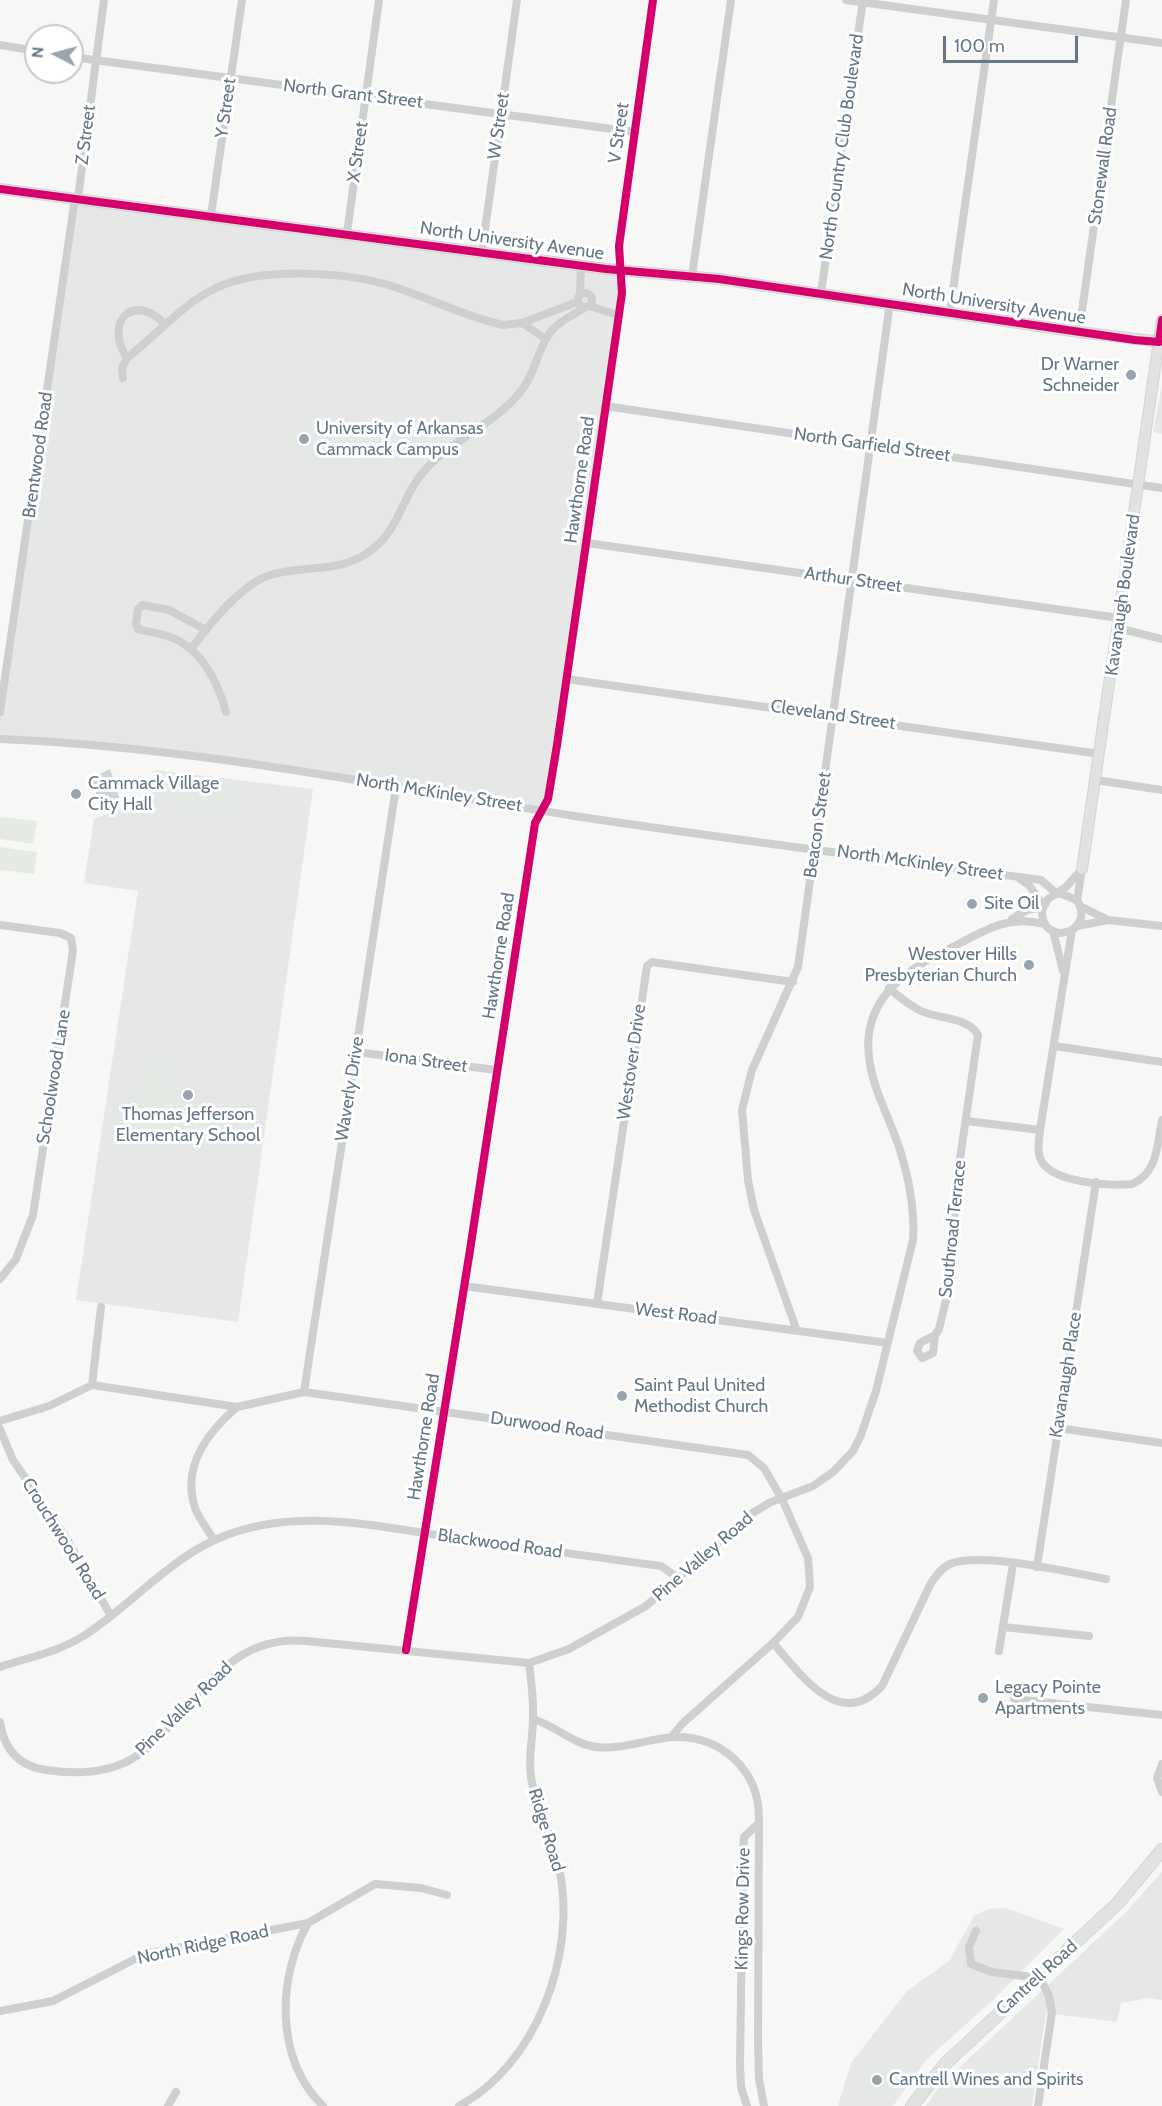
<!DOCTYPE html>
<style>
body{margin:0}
#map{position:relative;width:1162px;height:2106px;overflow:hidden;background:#f7f7f6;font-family:Cabin,sans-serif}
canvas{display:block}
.north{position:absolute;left:24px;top:24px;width:60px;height:60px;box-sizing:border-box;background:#fff;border:2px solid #c2c9cf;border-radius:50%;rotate:276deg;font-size:16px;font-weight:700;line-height:24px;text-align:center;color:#677786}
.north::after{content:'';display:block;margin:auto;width:21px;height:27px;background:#99a4ad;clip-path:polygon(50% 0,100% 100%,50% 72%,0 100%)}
.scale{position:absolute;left:943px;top:36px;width:135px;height:27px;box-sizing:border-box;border:3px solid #677786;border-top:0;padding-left:8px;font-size:18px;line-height:21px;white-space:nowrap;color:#677786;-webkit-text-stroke:4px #fff;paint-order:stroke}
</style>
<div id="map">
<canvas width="1162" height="2106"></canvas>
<div class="north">N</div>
<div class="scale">100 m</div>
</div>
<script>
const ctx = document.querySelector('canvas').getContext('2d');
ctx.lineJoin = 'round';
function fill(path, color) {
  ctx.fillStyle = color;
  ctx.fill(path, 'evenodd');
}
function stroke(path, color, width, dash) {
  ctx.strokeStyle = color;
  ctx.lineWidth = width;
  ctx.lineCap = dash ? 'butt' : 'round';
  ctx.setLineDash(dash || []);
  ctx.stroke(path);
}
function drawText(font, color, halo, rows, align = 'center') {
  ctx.font = font + ' Cabin,sans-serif';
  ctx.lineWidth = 6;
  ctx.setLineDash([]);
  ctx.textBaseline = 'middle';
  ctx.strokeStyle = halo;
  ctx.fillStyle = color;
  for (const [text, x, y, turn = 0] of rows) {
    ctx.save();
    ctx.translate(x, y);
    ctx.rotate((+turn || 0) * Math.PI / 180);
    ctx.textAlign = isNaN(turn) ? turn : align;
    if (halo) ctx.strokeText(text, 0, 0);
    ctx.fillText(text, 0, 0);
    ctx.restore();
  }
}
const built = new Path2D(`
 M 75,198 L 614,270 L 623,277 L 548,799 L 540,809 L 183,757 L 0,739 L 0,712 Z
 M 1162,386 L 1162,434 L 1153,432 Z
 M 155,770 L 313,789 L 238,1322 L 76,1300 L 138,891 L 84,883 L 94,819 L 151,797 Z
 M 1162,1872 L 1162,2000 L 1149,1998 L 1121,2003 L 1117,2022 L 1046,2013 L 1032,2106 L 926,2106 L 938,2088 L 962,2065 L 1125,1913 Z
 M 1006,1908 L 1064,1929 L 994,1999 L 926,2060 L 893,2106 L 838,2106 L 851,2063 L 907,1991 L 949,1961 L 974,1916 L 988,1909 Z`);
const green = new Path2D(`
 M 184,778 L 199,779 L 198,794 L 204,796 L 203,805 L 188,808 L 181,798 L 177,786 Z
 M 221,787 L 232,789 L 236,794 L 235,798 L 229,800 L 227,808 L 220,808 L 218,789 Z
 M 0,817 L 37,821 L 33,844 L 0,839 Z
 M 0,847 L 37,852 L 34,874 L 0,870 Z
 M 155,1064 L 164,1066 L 163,1080 L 172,1091 L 170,1100 L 206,1105 L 202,1137 L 168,1131 L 167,1141 C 158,1147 141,1142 132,1136 L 130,1126 L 150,1068 Z`);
const water = new Path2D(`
 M 110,769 L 120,800 L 103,807 L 89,779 Z`);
const street = new Path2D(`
 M 846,0 L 1162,43
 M 0,45 L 36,51
 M 72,57 L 635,132
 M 78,198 L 104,0
 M 211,215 L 242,0
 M 347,233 L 379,0
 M 482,251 L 517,0
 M 692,276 L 731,0
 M578 300a7 7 0 1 1 14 0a7 7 0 1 1-14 0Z
 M 821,293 L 863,0
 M 580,294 L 581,266
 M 589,306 L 618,315
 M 950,311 L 994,0
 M 522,323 L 546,339
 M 1079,332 L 1126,0
 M 127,358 C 102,319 137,292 165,325
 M 123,378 L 122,368 L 127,358 C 157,335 182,304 216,288 C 261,266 349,272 395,287 C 431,299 466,317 503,325 L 522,323 L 577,302
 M 605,406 L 1162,488
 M 587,543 L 1119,618
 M 1118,628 L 1162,639
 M 206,630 L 169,610 L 142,605 L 138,609 L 136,624 L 138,629 C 148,632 159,633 170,637 C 201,648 218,682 226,712
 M 191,649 C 209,625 241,584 270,575 C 307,564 342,575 374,548 C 398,529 402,499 420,476 C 447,441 494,426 521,391 C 536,373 537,348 552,330 C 561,320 575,314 586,307
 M 566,679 L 1100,754
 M 0,712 L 75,198
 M 0,739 C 195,747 388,787 581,817 C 734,840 887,859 1041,880 L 1057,894
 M 1096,780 L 1162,790
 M 1020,879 L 1029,885 L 1043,905
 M 1059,893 L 1077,900 C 1097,933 1041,949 1042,910 L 1048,899 L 1066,887 L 1082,869
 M 1077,901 L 1082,869
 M 1080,906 L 1108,920
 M 1012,919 L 1027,910 L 1043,907
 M 0,925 L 60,933 L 71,938 L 73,950 L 33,1215 L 16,1259 L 0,1279
 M 1077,926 L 1108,920 L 1162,926
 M 1072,930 L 1040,1130 C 1039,1139 1037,1149 1040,1158 C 1049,1183 1109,1186 1132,1184 C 1158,1173 1157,1145 1162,1120
 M 1053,931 L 1063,971
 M 889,988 C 899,997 909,1005 921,1011 C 938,1019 969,1017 978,1035 L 955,1193 L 952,1276 L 939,1329 L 935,1335
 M 1055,1046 L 1162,1062
 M 356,1052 L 496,1070
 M 967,1121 L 1040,1130
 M 464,1286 L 888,1343
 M 597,1304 L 647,966 L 652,962 L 793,982
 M 797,1331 L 754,1210 L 748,1180 L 742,1110 L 752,1070 L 798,967 L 890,303
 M 935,1335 L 933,1353 L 922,1358 L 917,1351 L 920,1343 Z
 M 92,1385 L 101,1307
 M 304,1392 L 396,787
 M 0,1421 L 49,1406 L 92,1385 L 237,1407 L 304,1392 L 748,1455 L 764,1468 L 782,1499 L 808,1558 L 810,1587 L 798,1617 L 773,1643 L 683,1723 L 671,1737
 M 1058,1428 L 1162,1443
 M 0,1429 L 13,1460 L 65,1536 L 111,1616
 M 214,1540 C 208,1530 199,1519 195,1508 C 181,1466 208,1432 237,1407
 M 1037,1567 L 1096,1182
 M 1003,1627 L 1089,1636
 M 773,1643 C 801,1674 839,1732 882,1686 L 931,1583 C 936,1576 941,1568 950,1564 C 980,1551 1072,1573 1106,1579
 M 406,1650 L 470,1250 L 535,823 L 548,799 L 557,745 L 622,293 L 619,246 L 653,0
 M 999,1651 L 1013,1564
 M 0,1667 C 29,1657 59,1652 85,1635 C 130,1606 167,1561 217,1539 C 294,1505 378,1527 458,1538 C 525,1547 593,1557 661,1566 L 678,1578
 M 1014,1699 L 1162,1715
 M 533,1719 C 556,1726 573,1744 596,1747 C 623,1750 647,1739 673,1737 C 721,1735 759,1770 759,1818 L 759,1823 L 744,1837 L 743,1854 L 740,2065 L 741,2087 L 747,2106
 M 0,1722 C 4,1749 19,1766 46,1770 C 160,1787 163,1710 236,1659 C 256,1645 281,1639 306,1641 L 529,1663 L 569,1649 L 646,1606 L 749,1515 L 771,1502 L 813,1486 L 833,1472 L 853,1451 L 861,1435 L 876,1391 L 913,1240 C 915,1209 909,1179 900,1150 C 891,1121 875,1094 870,1064 C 859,1005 900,972 947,950 C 981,933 1005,914 1044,924
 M 1162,1764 L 1157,1778 L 1162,1792
 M 759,1823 L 758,2040 L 759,2079 L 764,2106
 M 308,1923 C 277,1978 275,2059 323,2106
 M 976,1931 L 969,1947 L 971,1964 L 992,1972 L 1040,1978 L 1049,1996 L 1052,2012 L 1038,2106
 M 0,2011 L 53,2001 L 145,1954 L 308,1923 L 375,1884 L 421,1888 L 447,1895
 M 168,2106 L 176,2092
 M 459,2106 C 536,2065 576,1956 560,1873 C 554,1840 536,1810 531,1777 C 528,1756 533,1738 533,1718 C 534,1700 531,1681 529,1663`);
const secondary = new Path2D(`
 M 0,189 L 606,269 L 719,279 L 1079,332 L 1162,342
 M 1082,869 L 1162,320`);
const primary = new Path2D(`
 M 912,2106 L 945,2064 L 1118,1903 L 1162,1850`);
const cycleway = new Path2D(`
 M 0,189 L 606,269 L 719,279 L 1135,340 L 1159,342 L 1162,320
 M 406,1650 L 470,1250 L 535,823 L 548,799 L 557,745 L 622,293 L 619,246 L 653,0`);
const markers = [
 [1131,375,6,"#99a4ad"],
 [304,439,6,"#99a4ad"],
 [76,794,6,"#99a4ad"],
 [972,904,6,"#99a4ad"],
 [1029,965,6,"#99a4ad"],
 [188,1095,6,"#99a4ad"],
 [622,1396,6,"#99a4ad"],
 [983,1698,6,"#99a4ad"],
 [877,2080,6,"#99a4ad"]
];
const streetNames = [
 ["North Grant Street",353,94,7],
 ["Y Street",226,108,-82],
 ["W Street",499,126,-82],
 ["V Street",619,133,-82],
 ["Z Street",86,135,-83],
 ["North Country Club Boulevard",842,147,-82],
 ["X Street",358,152,-82],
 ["Stonewall Road",1103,166,-82],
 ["North University Avenue",512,241,8],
 ["North University Avenue",994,304,9],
 ["North Garfield Street",872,445,8],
 ["Brentwood Road",38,455,-82],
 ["Hawthorne Road",580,480,-82],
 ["Arthur Street",853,580,8],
 ["Kavanaugh Boulevard",1123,595,-82],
 ["Cleveland Street",833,715,8],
 ["North McKinley Street",439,793,9],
 ["Beacon Street",818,825,-82],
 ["North McKinley Street",920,863,8],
 ["Hawthorne Road",499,956,-81],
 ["Iona Street",426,1061,8],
 ["Westover Drive",632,1062,-82],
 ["Schoolwood Lane",54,1077,-81],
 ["Waverly Drive",350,1089,-81],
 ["Southroad Terrace",953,1229,-84],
 ["West Road",676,1314,7],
 ["Kavanaugh Place",1066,1375,-81],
 ["Durwood Road",547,1426,8],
 ["Hawthorne Road",424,1437,-81],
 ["Crouchwood Road",63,1539,58],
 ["Blackwood Road",500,1544,8],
 ["Pine Valley Road",703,1557,-41],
 ["Pine Valley Road",184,1709,-44],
 ["Ridge Road",546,1830,73],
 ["Kings Row Drive",743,1909,-89],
 ["North Ridge Road",203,1945,-12],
 ["Cantrell Road",1037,1978,-42]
];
const poiNames = [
 ["Dr Warner",1119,365,"right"],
 ["Schneider",1119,386,"right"],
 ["University of Arkansas",316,429],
 ["Cammack Campus",316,450],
 ["Cammack Village",88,784],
 ["City Hall",88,805],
 ["Site Oil",984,904],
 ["Westover Hills",1017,955,"right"],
 ["Presbyterian Church",1017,976,"right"],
 ["Thomas Jefferson",188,1115,"center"],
 ["Elementary School",188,1136,"center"],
 ["Saint Paul United",634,1386],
 ["Methodist Church",634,1407],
 ["Legacy Pointe",995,1688],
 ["Apartments",995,1709],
 ["Cantrell Wines and Spirits",889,2080]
];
fill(built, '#e6e7e7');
fill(green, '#e6eae4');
fill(water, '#ced5d9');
stroke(secondary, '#d3d4d5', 12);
stroke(primary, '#d3d4d4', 14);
stroke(street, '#cdcfd0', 8);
stroke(secondary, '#e1e2e2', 10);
stroke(primary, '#e1e2e2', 12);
stroke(cycleway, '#d6006c', 8);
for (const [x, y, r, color] of markers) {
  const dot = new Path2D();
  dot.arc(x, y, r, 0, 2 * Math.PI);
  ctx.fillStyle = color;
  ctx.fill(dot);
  stroke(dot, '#fff', 2);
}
drawText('18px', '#677786', '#fff', streetNames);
drawText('18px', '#677786', '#fff', poiNames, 'left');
</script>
